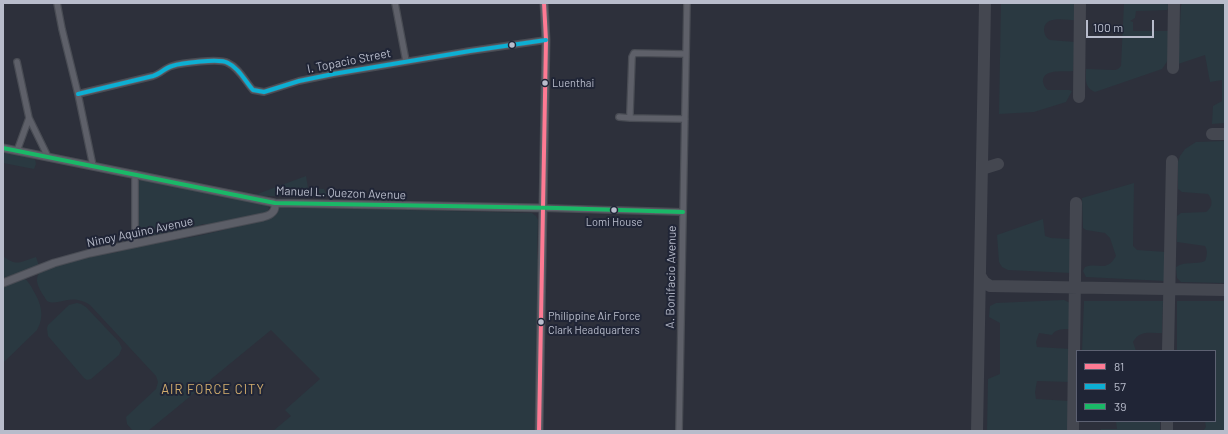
<!DOCTYPE html>
<style>
body{margin:0}
#map{position:relative;width:1228px;height:434px;overflow:hidden;background:#2d303b;font-family:Barlow,sans-serif}
canvas{display:block}
.frame{position:absolute;inset:0;border:4px solid #b8bccb;pointer-events:none}
.legend{position:absolute;left:1076px;top:350px;width:140px;height:72px;box-sizing:border-box;background:#202536;border:1px solid #5d6172;margin:0;padding:5px 7px;list-style:none;font-size:12px;color:#b8bccb}
.legend li{display:flex;align-items:center;gap:8px;height:20px}
.legend b{width:20px;border:1px solid #5d6172}
.scale{position:absolute;left:1086px;top:20px;width:68px;height:18px;box-sizing:border-box;border:2px solid #b8bccb;border-top:0;padding-left:5px;font-size:12px;line-height:14px;white-space:nowrap;color:#b8bccb;-webkit-text-stroke:3px #202536;paint-order:stroke}
</style>
<div id="map">
<canvas width="1228" height="434"></canvas>
<div class="frame"></div>
<ul class="legend">
<li><b style="height:5px;background:#fe7a93"></b>81</li>
<li><b style="height:5px;background:#0dafd3"></b>57</li>
<li><b style="height:5px;background:#1ab867"></b>39</li>
</ul>
<div class="scale">100 m</div>
</div>
<script>
const ctx = document.querySelector('canvas').getContext('2d');
ctx.lineJoin = 'round';
function fill(path, color) {
  ctx.fillStyle = color;
  ctx.fill(path, 'evenodd');
}
function stroke(path, color, width, dash) {
  ctx.strokeStyle = color;
  ctx.lineWidth = width;
  ctx.lineCap = dash ? 'butt' : 'round';
  ctx.setLineDash(dash || []);
  ctx.stroke(path);
}
function drawText(font, color, halo, rows, align = 'center') {
  ctx.font = font + ' Barlow,sans-serif';
  ctx.lineWidth = 4;
  ctx.setLineDash([]);
  ctx.textBaseline = 'middle';
  ctx.strokeStyle = halo;
  ctx.fillStyle = color;
  for (const [text, x, y, turn = 0] of rows) {
    ctx.save();
    ctx.translate(x, y);
    ctx.rotate((+turn || 0) * Math.PI / 180);
    ctx.textAlign = isNaN(turn) ? turn : align;
    if (halo) ctx.strokeText(text, 0, 0);
    ctx.fillText(text, 0, 0);
    ctx.restore();
  }
}
const green = new Path2D(`
 M 1001,3 L 1075,3 L 1075,20 C 1066,20 1045,15 1044,29 C 1044,34 1046,38 1050,40 L 1075,42 L 1073,71 C 1064,72 1042,68 1043,82 C 1044,86 1045,88 1048,90 L 1069,90 L 1072,91 L 1066,102 L 1034,112 L 999,114 Z
 M 1124,3 L 1170,3 L 1170,6 L 1167,10 L 1136,11 L 1135,18 L 1130,21 L 1133,22 L 1133,31 L 1169,31 L 1168,60 L 1162,69 L 1095,92 C 1084,87 1086,79 1086,69 L 1115,70 L 1118,69 L 1121,66 Z
 M 1182,3 L 1225,3 L 1225,123 L 1212,124 L 1213,106 L 1222,101 L 1222,80 L 1210,82 L 1205,55 L 1178,64 L 1181,6 Z
 M 1225,141 L 1225,283 L 1181,282 L 1177,278 L 1176,267 C 1184,261 1196,265 1205,261 C 1207,256 1208,251 1205,246 L 1177,242 L 1177,216 L 1181,213 L 1206,212 C 1213,207 1213,200 1208,194 L 1182,192 L 1178,189 L 1178,162 L 1180,156 L 1185,149 L 1196,142 Z
 M 3,151 L 35,159 L 36,164 L 34,169 L 3,163 Z
 M 306,176 L 308,188 L 324,189 L 327,196 L 252,196 Z
 M 142,180 L 266,205 L 268,206 L 269,209 L 266,213 L 216,224 L 203,224 L 183,231 L 143,238 L 139,236 L 138,233 L 136,182 Z
 M 1134,183 L 1133,246 L 1137,250 L 1166,252 L 1165,281 L 1086,277 L 1083,271 L 1085,267 C 1099,262 1106,273 1116,256 L 1110,238 L 1105,233 L 1086,230 L 1083,228 L 1082,198 Z
 M 278,207 L 532,213 L 536,216 L 538,220 L 537,253 L 539,266 L 539,285 L 536,331 L 538,345 L 534,431 L 273,431 L 291,416 L 285,410 L 320,379 L 271,330 L 148,431 L 133,431 L 127,424 L 126,417 L 156,389 L 158,382 L 156,376 L 90,305 C 70,292 59,307 47,301 C 43,294 34,284 38,275 C 42,267 84,258 94,255 C 104,253 115,255 124,249 L 198,236 L 262,221 L 268,219 Z
 M 1043,219 L 1045,236 L 1051,238 L 1070,239 L 1071,273 L 1008,270 L 1002,267 L 999,262 L 997,235 Z
 M 3,256 C 17,267 20,262 36,257 L 39,266 L 3,278 Z
 M 24,278 C 28,281 31,286 33,290 C 41,303 45,316 37,330 L 3,363 L 3,284 Z
 M 1064,300 L 1072,304 L 1072,329 C 1065,329 1056,328 1052,335 L 1039,333 L 1036,342 L 1037,347 L 1071,349 L 1070,382 L 1037,381 L 1035,392 L 1036,399 L 1069,401 L 1068,431 L 987,431 L 988,379 L 1000,374 L 1000,323 L 989,317 L 990,306 L 996,303 Z
 M 1084,301 L 1163,301 L 1162,333 C 1151,333 1139,330 1133,342 L 1136,351 L 1082,351 Z
 M 1177,301 L 1225,301 L 1225,431 L 1203,431 L 1206,427 L 1205,421 L 1215,421 L 1215,351 L 1177,351 Z
 M 77,303 L 81,304 L 86,307 L 119,342 L 122,348 L 119,355 L 91,379 L 87,380 L 84,378 L 48,336 L 47,328 L 48,325 L 69,305 Z
 M 1116,421 L 1160,421 L 1160,431 L 1100,431 L 1101,429 L 1117,429 Z`);
const taxiway = new Path2D(`
 M 1173,68 L 1174,3
 M 1079,97 L 1080,3
 M 1212,134 L 1225,134
 M 982,169 L 998,164
 M 981,277 L 984,282 L 990,286 L 1225,290
 M 1168,351 L 1172,161
 M 977,431 L 985,3
 M 1073,431 L 1076,203
 M 1167,431 L 1167,421`);
const street = new Path2D(`
 M 57,3 L 62,29 L 78,94 L 93,166
 M 395,3 L 406,61
 M 17,62 L 29,118 L 48,157
 M 78,94 L 153,76 C 160,74 165,68 172,66 C 181,63 220,58 228,63 C 239,68 245,81 253,90 L 264,92 L 299,81 L 333,74 L 470,51 L 546,40
 M 619,117 L 630,118
 M 685,119 L 630,118 L 630,112 L 632,57 L 634,53 L 686,54
 M 17,151 L 29,118
 M 135,174 L 135,244
 M 543,208 L 683,212
 M 679,431 L 687,3`);
const secondary = new Path2D(`
 M 3,148 L 275,203 L 543,208
 M 3,283 L 54,263 L 90,253 L 263,217 C 271,215 276,212 275,203
 M 539,431 L 546,40 L 544,3`);
const bus1 = new Path2D(`
 M 539,431 L 546,40 L 544,3`);
const bus2 = new Path2D(`
 M 78,94 L 153,76 C 160,74 165,68 172,66 C 181,63 220,58 228,63 C 239,68 245,81 253,90 L 264,92 L 299,81 L 333,74 L 470,51 L 546,40`);
const bus3 = new Path2D(`
 M 3,148 L 275,203 L 557,208 L 683,212`);
const markers = [
 [512,45,3.5,"#b8bccb"],
 [545,83,3.5,"#b8bccb"],
 [614,210,3.5,"#b8bccb"],
 [541,322,3.5,"#b8bccb"]
];
const busNames = [
 ["Luenthai",552,83],
 ["Lomi House",614,222,"center"],
 ["Philippine Air Force",548,316],
 ["Clark Headquarters",548,330]
];
const streetNames = [
 ["I. Topacio Street",349,61,-11],
 ["Manuel L. Quezon Avenue",341,193,2],
 ["Ninoy Aquino Avenue",140,232,-12],
 ["A. Bonifacio Avenue",671,277,-89]
];
const neighbourhoodNames = [
 ["AIR FORCE CITY",213,390]
];
fill(green, '#2a3941');
stroke(taxiway, '#444750', 12);
stroke(street, '#494c54', 8);
stroke(secondary, '#494c54', 9);
stroke(street, '#5e6069', 5.5);
stroke(secondary, '#5c5e67', 7);
stroke(bus1, '#fe7a93', 4);
stroke(bus2, '#0dafd3', 4);
stroke(bus3, '#1ab867', 4);
for (const [x, y, r, color] of markers) {
  const dot = new Path2D();
  dot.arc(x, y, r, 0, 2 * Math.PI);
  ctx.fillStyle = color;
  ctx.fill(dot);
  stroke(dot, '#202536', 1.5);
}
drawText('11px', '#b8bccb', '#202536', busNames, 'left');
drawText('12px', '#b8bccb', '#202536', streetNames);
ctx.letterSpacing = '1px';
drawText('13px', '#d2ad6d', '#202536', neighbourhoodNames);
ctx.letterSpacing = '0px';
</script>
